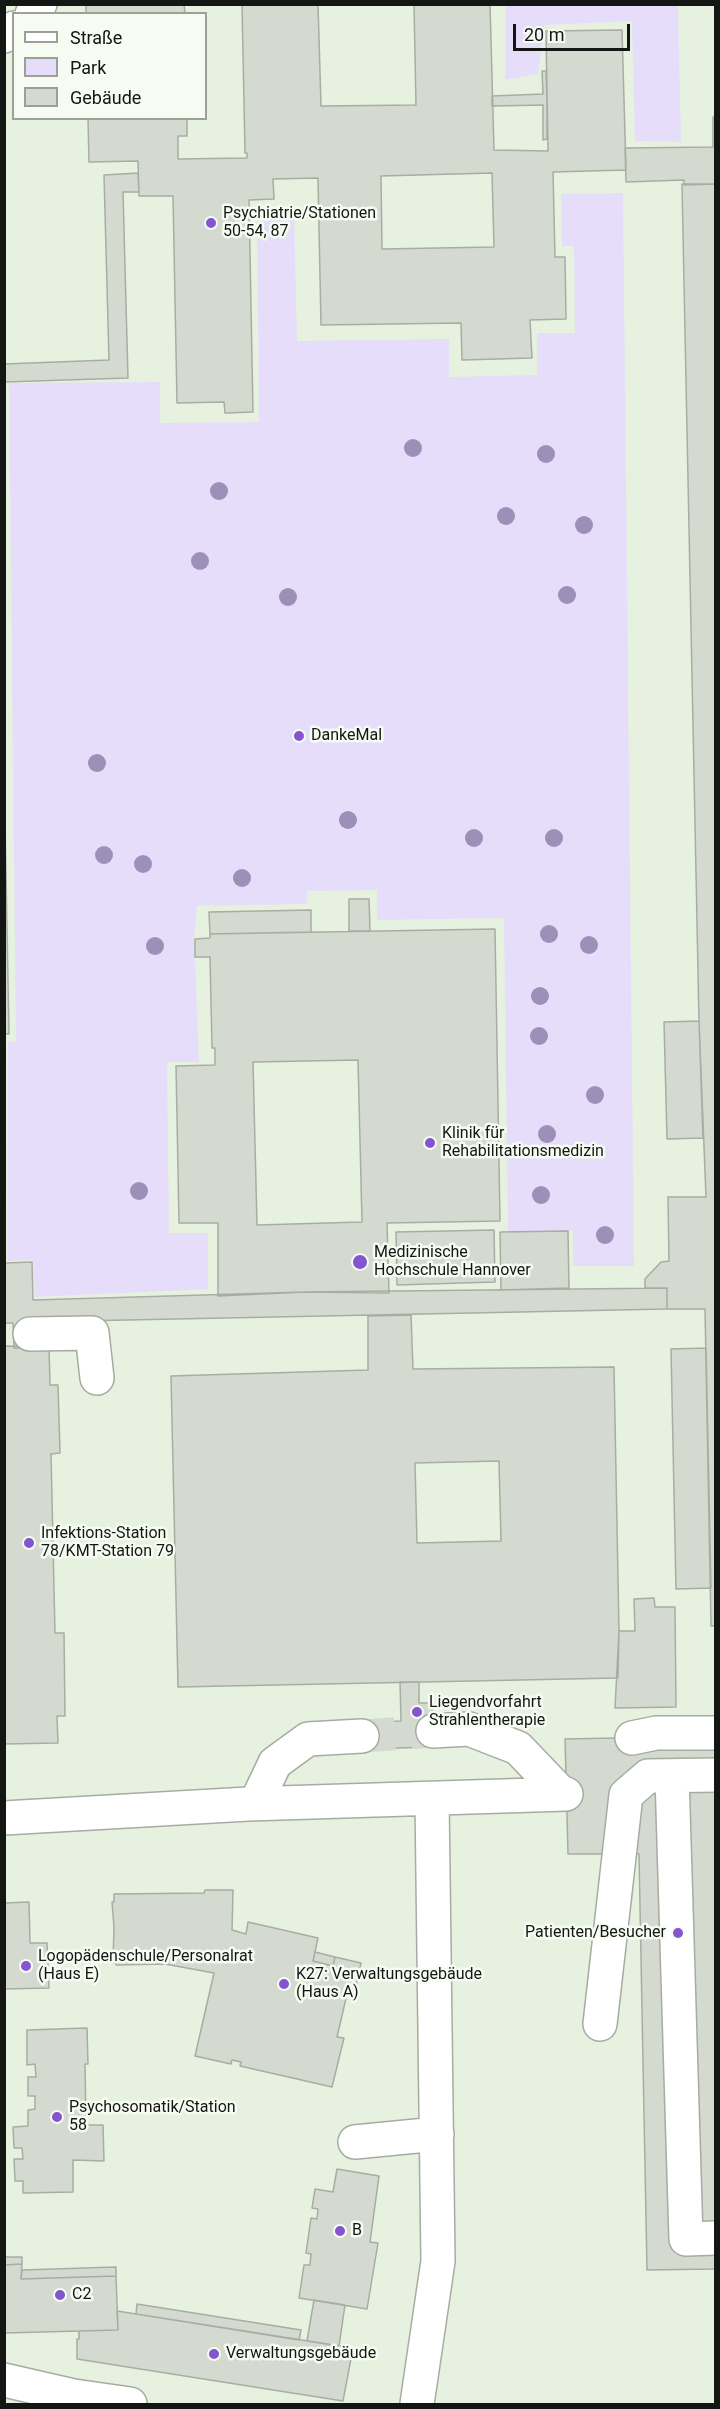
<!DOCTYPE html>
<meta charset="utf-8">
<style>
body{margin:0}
#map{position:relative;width:720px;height:2409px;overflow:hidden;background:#f6fcf1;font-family:Roboto,sans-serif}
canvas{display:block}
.frame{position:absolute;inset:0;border:6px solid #141613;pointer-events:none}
.legend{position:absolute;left:12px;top:12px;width:195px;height:108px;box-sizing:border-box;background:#f6fcf1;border:2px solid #9ca098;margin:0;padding:8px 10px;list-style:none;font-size:18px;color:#141613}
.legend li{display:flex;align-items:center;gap:12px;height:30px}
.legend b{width:30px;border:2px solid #9ca098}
.scale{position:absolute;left:513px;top:24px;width:117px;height:27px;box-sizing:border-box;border:3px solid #141613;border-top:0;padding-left:8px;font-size:18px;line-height:21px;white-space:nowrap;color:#141613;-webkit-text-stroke:4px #f6fcf1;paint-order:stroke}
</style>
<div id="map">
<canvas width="720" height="2409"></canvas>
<div class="frame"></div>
<ul class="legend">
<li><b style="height:8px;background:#fff"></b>Straße</li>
<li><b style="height:16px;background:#e5ddfa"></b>Park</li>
<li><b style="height:16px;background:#d4dad0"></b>Gebäude</li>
</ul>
<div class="scale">20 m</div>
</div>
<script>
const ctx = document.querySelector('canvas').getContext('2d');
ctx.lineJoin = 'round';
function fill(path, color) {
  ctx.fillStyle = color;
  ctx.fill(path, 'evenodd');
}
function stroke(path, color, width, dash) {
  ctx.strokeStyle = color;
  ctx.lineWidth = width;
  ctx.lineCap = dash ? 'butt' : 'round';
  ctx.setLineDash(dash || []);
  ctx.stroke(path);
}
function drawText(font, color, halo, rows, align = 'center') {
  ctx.font = font + ' Roboto,sans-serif';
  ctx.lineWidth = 5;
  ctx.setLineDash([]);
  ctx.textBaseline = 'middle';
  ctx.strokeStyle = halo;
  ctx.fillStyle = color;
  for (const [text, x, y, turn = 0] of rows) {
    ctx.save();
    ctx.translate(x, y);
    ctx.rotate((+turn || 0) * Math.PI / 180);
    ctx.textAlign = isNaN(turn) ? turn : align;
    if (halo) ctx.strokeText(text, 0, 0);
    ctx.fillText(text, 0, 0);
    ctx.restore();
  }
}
const built = new Path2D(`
 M 5,5 L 715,5 L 715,2404 L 5,2404 ZM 14,14 L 206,14 L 206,118 L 14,118 Z`);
const green = new Path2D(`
 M 506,5 L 678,5 L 681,142 L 635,141 L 632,21 L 544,25 L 538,74 L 505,80 Z
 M 623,193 L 634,1266 L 573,1266 L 573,1231 L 508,1232 L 504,918 L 377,920 L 377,890 L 307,891 L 307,904 L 197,906 L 194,938 L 199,1062 L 167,1062 L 169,1233 L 208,1233 L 208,1289 L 35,1297 L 33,1260 L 7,1261 L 8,1042 L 16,1041 L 9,383 L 160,382 L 160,423 L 259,422 L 257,213 L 294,213 L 297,341 L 449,339 L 449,377 L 537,375 L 537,333 L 575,333 L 574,246 L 562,246 L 561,194 Z`);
const building = new Path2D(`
 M 86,4 L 184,4 L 185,14 L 86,14 Z
 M 242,4 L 318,4 L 321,106 L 416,105 L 414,4 L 490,4 L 494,150 L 548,151 L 546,31 L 622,30 L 626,170 L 553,172 L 555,257 L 565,257 L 566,319 L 530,320 L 532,358 L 462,360 L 461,323 L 321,325 L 318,178 L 273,179 L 274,199 L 249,200 L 253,412 L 225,413 L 224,402 L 177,403 L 173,196 L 139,196 L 138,161 L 89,162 L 88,118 L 187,118 L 187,136 L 178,136 L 178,159 L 247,158 L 247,153 L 245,153 ZM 492,173 L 494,247 L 382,249 L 381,176 Z
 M 542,71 L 546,71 L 547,99 L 547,139 L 543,140 L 543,105 L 492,106 L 492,96 L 543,94 Z
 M 713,117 L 716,117 L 716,184 L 684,185 L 684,180 L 626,182 L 625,148 L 713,147 Z
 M 138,173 L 139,192 L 123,192 L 128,378 L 4,382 L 4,364 L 109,360 L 104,175 Z
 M 682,184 L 716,184 L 716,1626 L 711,1626 L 705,1309 L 667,1309 L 667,1288 L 645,1288 L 645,1279 L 661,1262 L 669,1261 L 668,1197 L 706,1197 L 699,1021 Z
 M 4,769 L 9,1034 L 4,1034 Z
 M 349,899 L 369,899 L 370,931 L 349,931 Z
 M 311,910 L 311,932 L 210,934 L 209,912 Z
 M 495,929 L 500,1221 L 387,1223 L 389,1293 L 306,1292 L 218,1296 L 218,1223 L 179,1223 L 176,1066 L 215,1065 L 215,1048 L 212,1048 L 210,957 L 195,957 L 195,939 L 210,938 L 210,934 ZM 358,1060 L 362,1222 L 257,1225 L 253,1062 Z
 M 699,1021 L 703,1138 L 667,1139 L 664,1022 Z
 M 494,1230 L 495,1282 L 397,1285 L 396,1232 Z
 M 568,1231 L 569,1288 L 501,1290 L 500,1232 Z
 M 32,1262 L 33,1300 L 306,1292 L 667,1288 L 667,1309 L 29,1322 L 30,1348 L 14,1348 L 13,1323 L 4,1323 L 5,1263 Z
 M 411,1315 L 413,1369 L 614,1367 L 619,1631 L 618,1678 L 178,1687 L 171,1376 L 368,1370 L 368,1316 ZM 499,1461 L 501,1541 L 417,1543 L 415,1463 Z
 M 4,1346 L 49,1347 L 50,1385 L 58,1385 L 60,1453 L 51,1454 L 55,1633 L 64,1633 L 65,1716 L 57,1716 L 58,1743 L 4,1744 Z
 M 706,1348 L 711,1588 L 676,1589 L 671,1349 Z
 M 654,1598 L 655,1607 L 675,1607 L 676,1707 L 615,1708 L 619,1631 L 635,1631 L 634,1599 Z
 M 400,1682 L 419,1682 L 419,1703 L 432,1703 L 433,1747 L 363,1749 L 363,1722 L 401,1721 Z
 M 716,1736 L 716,2269 L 647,2270 L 639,1854 L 568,1854 L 565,1739 Z
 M 205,1890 L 233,1890 L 232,1930 L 246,1934 L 248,1922 L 318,1938 L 313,1961 L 333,1966 L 335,1957 L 361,1963 L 354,1996 L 347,1994 L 337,2037 L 344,2038 L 332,2087 L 240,2066 L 241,2062 L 232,2060 L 231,2064 L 195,2056 L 214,1973 L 165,1964 L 116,1965 L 116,1963 L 113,1963 L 114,1927 L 112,1902 L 114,1902 L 114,1894 L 204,1893 Z
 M 29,1902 L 30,1943 L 47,1943 L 49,1988 L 4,1989 L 4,1903 Z
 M 315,1952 L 335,1957 L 333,1966 L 313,1961 Z
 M 87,2028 L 88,2064 L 85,2064 L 86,2125 L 103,2125 L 104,2161 L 73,2160 L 73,2192 L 23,2193 L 23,2181 L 15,2181 L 14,2159 L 23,2159 L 22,2148 L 14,2148 L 13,2127 L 28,2126 L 28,2110 L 35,2109 L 35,2096 L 28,2096 L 28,2077 L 36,2077 L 35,2064 L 27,2065 L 27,2030 Z
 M 337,2169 L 379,2176 L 370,2242 L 378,2243 L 367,2309 L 299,2298 L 304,2265 L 310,2265 L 311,2254 L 306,2253 L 311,2218 L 317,2219 L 318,2209 L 312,2208 L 315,2189 L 333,2192 Z
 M 4,2257 L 22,2257 L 22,2264 L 4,2265 Z
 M 22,2264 L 21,2279 L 116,2276 L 118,2330 L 4,2333 L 4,2265 Z
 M 116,2267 L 116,2276 L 21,2279 L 22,2270 Z
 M 314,2300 L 345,2305 L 339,2346 L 307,2341 Z
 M 137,2304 L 301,2330 L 299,2340 L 136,2314 Z
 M 117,2311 L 353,2348 L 343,2401 L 77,2359 L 77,2339 L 79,2339 L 79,2331 L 118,2330 Z`);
const minorTunnel = new Path2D(`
 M 362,1736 L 433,1731
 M 610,1792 L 632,1738
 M 566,1794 L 654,1791`);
const minor = new Path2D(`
 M 32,14 L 40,4
 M 4,36 L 14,28
 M 30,1334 L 92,1333 L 97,1378
 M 433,1731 L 469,1729 L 518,1748 L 561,1793
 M 632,1738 L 656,1733 L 716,1733
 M 672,1776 L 686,2239 L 716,2238
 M 256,1803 L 275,1763 L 308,1739 L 362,1736
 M 4,1818 L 248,1804 L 566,1794
 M 600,2024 L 626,1795 L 648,1776 L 716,1775
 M 355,2142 L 437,2134
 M 4,2380 L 74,2396 L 130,2404
 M 417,2404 L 438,2261 L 432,1799`);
const trees = [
 [413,448],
 [546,454],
 [219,491],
 [506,516],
 [584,525],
 [200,561],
 [567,595],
 [288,597],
 [97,763],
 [348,820],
 [474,838],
 [554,838],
 [104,855],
 [143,864],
 [242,878],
 [549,934],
 [589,945],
 [155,946],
 [540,996],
 [539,1036],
 [595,1095],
 [547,1134],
 [139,1191],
 [541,1195],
 [605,1235]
];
const markers = [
 [211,223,6,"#8455ce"],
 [299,736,6,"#8455ce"],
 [430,1143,6,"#8455ce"],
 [360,1262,8,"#8455ce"],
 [29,1543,6,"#8455ce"],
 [417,1712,6,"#8455ce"],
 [678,1933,6,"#8455ce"],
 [26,1966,6,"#8455ce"],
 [284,1984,6,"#8455ce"],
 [57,2117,6,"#8455ce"],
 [340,2231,6,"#8455ce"],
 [60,2295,6,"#8455ce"],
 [214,2354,6,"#8455ce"]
];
const poiNames = [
 ["Psychiatrie/Stationen",223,214],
 ["50-54, 87",223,232],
 ["DankeMal",311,736],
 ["Klinik für",442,1134],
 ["Rehabilitationsmedizin",442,1152],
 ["Medizinische",374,1253],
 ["Hochschule Hannover",374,1271],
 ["Infektions-Station",41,1534],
 ["78/KMT-Station 79",41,1552],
 ["Liegendvorfahrt",429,1703],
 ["Strahlentherapie",429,1721],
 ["Patienten/Besucher",666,1933,"right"],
 ["Logopädenschule/Personalrat",38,1957],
 ["(Haus E)",38,1975],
 ["K27: Verwaltungsgebäude",296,1975],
 ["(Haus A)",296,1993],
 ["Psychosomatik/Station",69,2108],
 ["58",69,2126],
 ["B",352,2231],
 ["C2",72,2295],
 ["Verwaltungsgebäude",226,2354]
];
fill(built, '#e7f1df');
fill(green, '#e5ddfa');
fill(building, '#d4dad0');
stroke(building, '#a8ada3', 1.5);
stroke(minorTunnel, '#d4dad0', 33, [33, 16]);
stroke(minor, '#a6aca1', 36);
stroke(minor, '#fff', 33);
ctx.fillStyle = '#9e8fb8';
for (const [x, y] of trees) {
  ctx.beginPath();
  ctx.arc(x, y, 9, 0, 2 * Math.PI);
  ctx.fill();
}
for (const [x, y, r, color] of markers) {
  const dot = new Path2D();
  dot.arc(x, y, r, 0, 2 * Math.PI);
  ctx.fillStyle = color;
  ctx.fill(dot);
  stroke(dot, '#f6fcf1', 2);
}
drawText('16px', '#141613', '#f6fcf1', poiNames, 'left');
</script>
